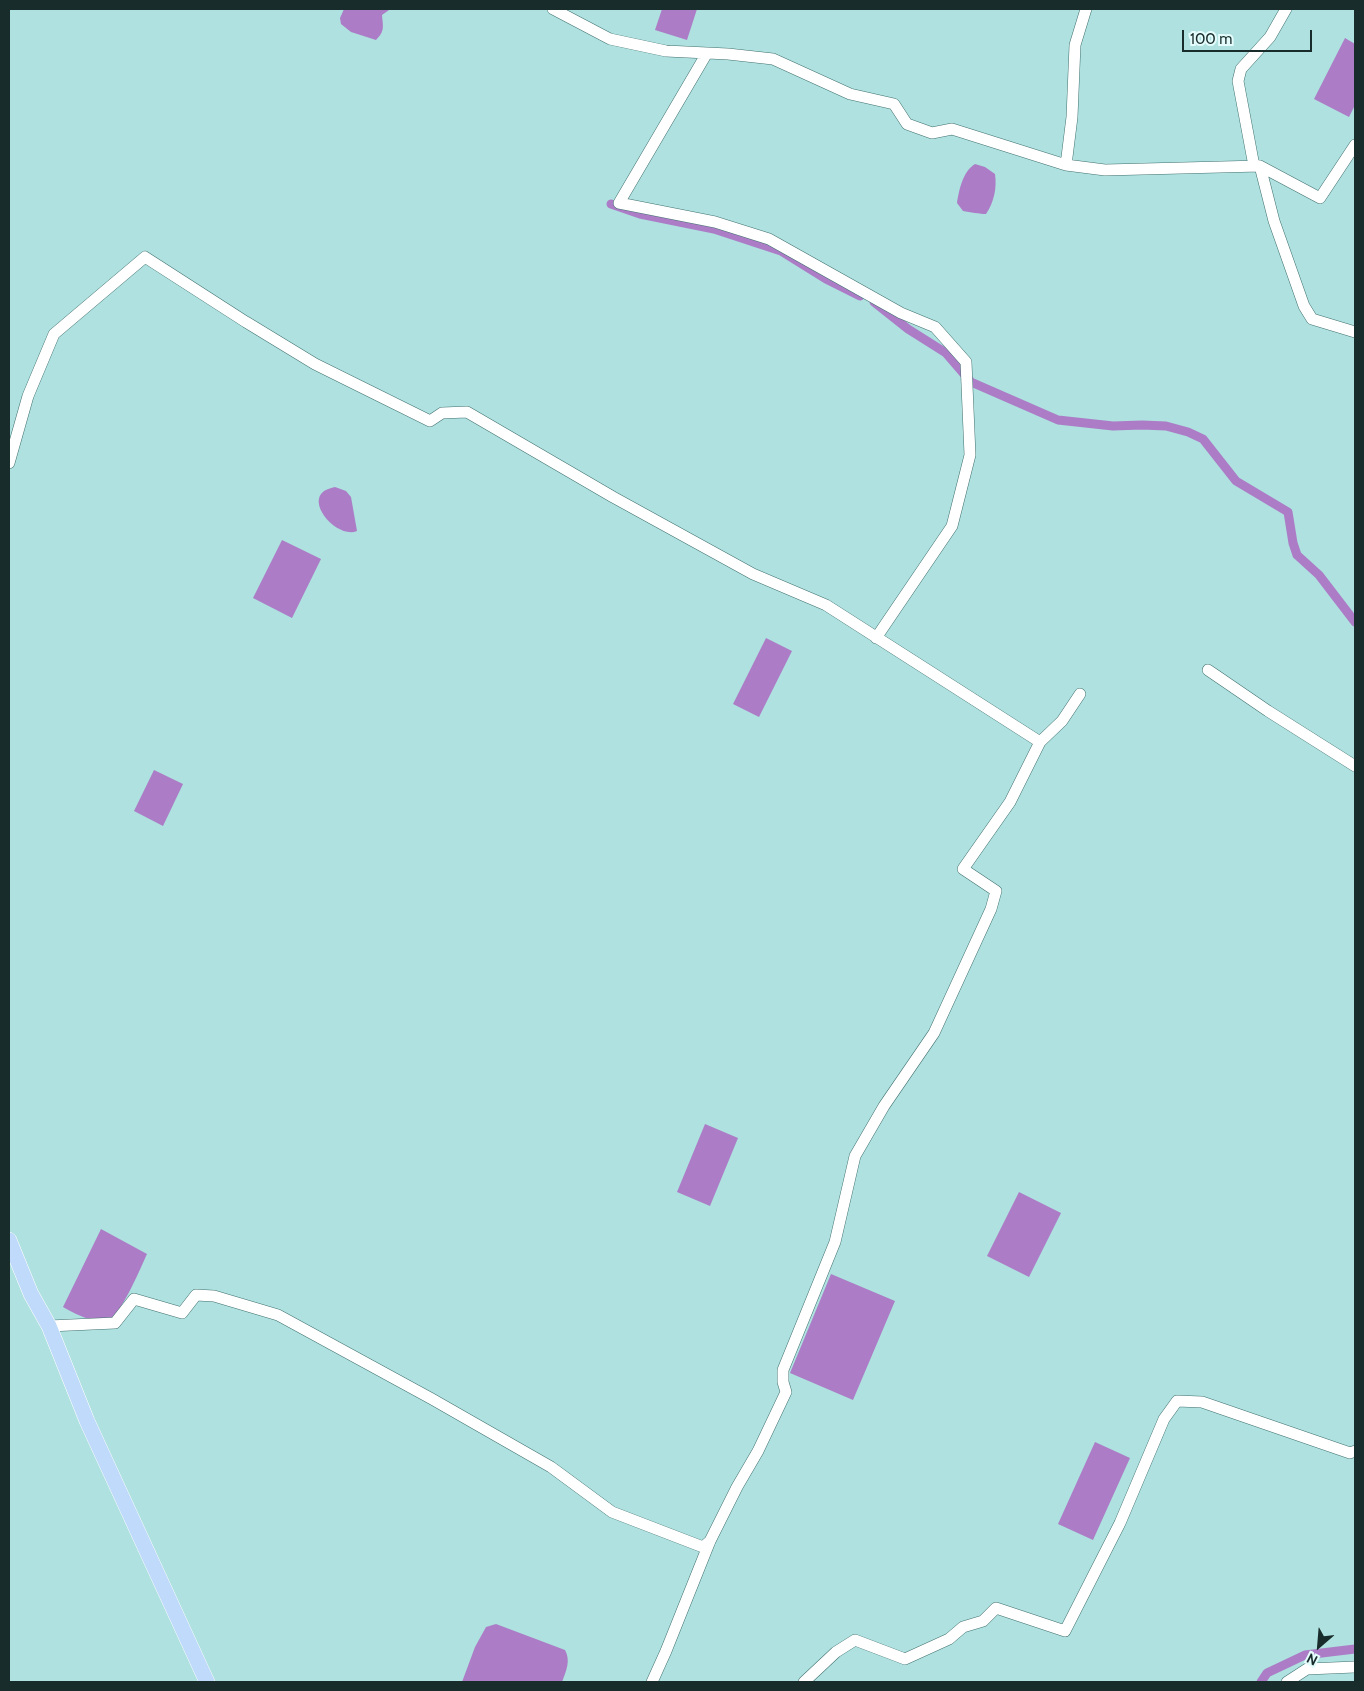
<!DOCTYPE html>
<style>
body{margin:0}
#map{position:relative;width:1364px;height:1691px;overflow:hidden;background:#aee1df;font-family:Cabin,sans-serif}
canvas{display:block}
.frame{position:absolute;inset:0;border:10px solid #182c2c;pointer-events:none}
.north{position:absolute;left:1294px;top:1621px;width:50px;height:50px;-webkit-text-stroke:4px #e4fdfc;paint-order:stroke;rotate:207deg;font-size:14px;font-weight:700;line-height:20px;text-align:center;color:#182c2c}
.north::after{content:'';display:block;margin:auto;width:18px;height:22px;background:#182c2c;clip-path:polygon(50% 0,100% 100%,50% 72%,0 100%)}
.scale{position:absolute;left:1182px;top:30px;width:130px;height:22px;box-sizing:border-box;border:2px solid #182c2c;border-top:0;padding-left:6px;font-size:15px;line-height:18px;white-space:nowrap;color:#182c2c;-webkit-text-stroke:4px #e4fdfc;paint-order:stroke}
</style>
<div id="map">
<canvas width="1364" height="1691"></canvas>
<div class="frame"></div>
<div class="north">N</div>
<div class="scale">100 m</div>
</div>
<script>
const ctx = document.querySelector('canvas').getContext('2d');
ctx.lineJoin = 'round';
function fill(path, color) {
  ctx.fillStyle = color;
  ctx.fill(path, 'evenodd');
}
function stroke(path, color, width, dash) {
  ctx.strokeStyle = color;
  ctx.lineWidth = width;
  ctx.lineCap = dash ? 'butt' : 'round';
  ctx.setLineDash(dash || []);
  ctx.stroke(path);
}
const water = new Path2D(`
 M 344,9 L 395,9 L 395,10 L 389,10 L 382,15 C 383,27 385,31 376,40 L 351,32 L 341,24 L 340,18 Z
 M 662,9 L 697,9 L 687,40 L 655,30 Z
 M 1345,38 L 1355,44 L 1355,105 L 1349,117 L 1314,99 Z
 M 975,164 L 985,167 L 995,174 C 997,188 994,202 986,214 C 980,214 970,212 963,211 L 957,203 C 959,190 963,171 975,164 Z
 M 335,487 L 346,491 L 351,497 L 357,531 C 338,539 306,504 324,491 C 327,489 331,488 335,487 Z
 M 282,540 L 321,559 L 292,618 L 253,598 Z
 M 766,638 L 792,651 L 759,717 L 733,704 Z
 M 154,770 L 183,784 L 163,826 L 134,811 Z
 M 705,1124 L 738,1138 L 710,1206 L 677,1192 Z
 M 1019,1192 L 1061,1213 L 1029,1277 L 987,1256 Z
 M 101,1229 L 147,1254 C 141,1267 122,1312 111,1318 C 96,1326 76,1314 63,1307 Z
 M 831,1274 L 895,1301 L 853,1400 L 790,1373 Z
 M 1095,1442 L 1130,1458 L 1093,1540 L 1058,1524 Z
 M 496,1624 L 565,1650 C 571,1661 566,1671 562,1682 L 462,1682 L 475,1647 L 486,1627 Z`);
const canal = new Path2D(`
 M 611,204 L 640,214 L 714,229 L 781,251 L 826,279 L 860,296
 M 874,302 L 908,329 L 946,353 L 971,382 L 1058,420 L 1113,426 L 1142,425 L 1166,426 L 1188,432 L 1203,439 L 1236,481 L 1288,512 L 1293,543 L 1297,555 L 1319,575 L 1355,622
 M 1261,1682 L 1267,1673 L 1305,1655 L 1355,1649`);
const minor = new Path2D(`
 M 553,9 L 610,39 L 666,51 L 728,54 L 773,59 L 850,94 L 894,104 L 907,124 L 932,133 L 952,129 L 1066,165 L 1105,170 L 1260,166 L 1320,198 L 1355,145
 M 707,53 L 619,203 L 715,222 L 769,239 L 901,313 L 935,327 L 966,362 L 970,455 L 952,526 L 876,638
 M 1066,165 L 1072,117 L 1075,45 L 1086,9
 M 1254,166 L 1238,81 L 1241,69 L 1270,37 L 1286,9
 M 1260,166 L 1274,221 L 1304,306 L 1312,319 L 1355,332
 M 9,463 L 28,396 L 54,334 L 145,257 L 246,322 L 315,364 L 430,421 L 442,413 L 467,412 L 613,497 L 753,574 L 826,605 L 1040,742 L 1010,802 L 963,869 L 996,891 L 991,909 L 934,1033 L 884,1106 L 855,1156 L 835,1242 L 783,1370 L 783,1382 L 786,1392 L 758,1451 L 737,1487 L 710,1541 L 666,1651 L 652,1682
 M 1208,670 L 1268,711 L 1355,766
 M 1040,742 L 1062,721 L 1080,694
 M 49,1326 L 115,1323 L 134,1299 L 182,1313 L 196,1295 L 214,1296 L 278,1315 L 432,1399 L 551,1467 L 612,1512 L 703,1547 L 710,1541
 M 804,1682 L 836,1652 L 855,1640 L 905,1659 L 949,1639 L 963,1627 L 983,1621 L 996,1608 L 1065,1631 L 1120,1523 L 1164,1419 L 1177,1401 L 1202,1402 L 1350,1453 L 1355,1451
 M 1287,1682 L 1307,1669 L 1355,1667`);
const major = new Path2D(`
 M 9,1240 L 31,1294 L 49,1326 L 87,1421 L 207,1682`);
fill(water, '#ac7dc6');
stroke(canal, '#ac7dc6', 9);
stroke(minor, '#417170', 12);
stroke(major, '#fff', 16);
stroke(minor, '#fff', 11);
stroke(major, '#bfdafa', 15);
</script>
